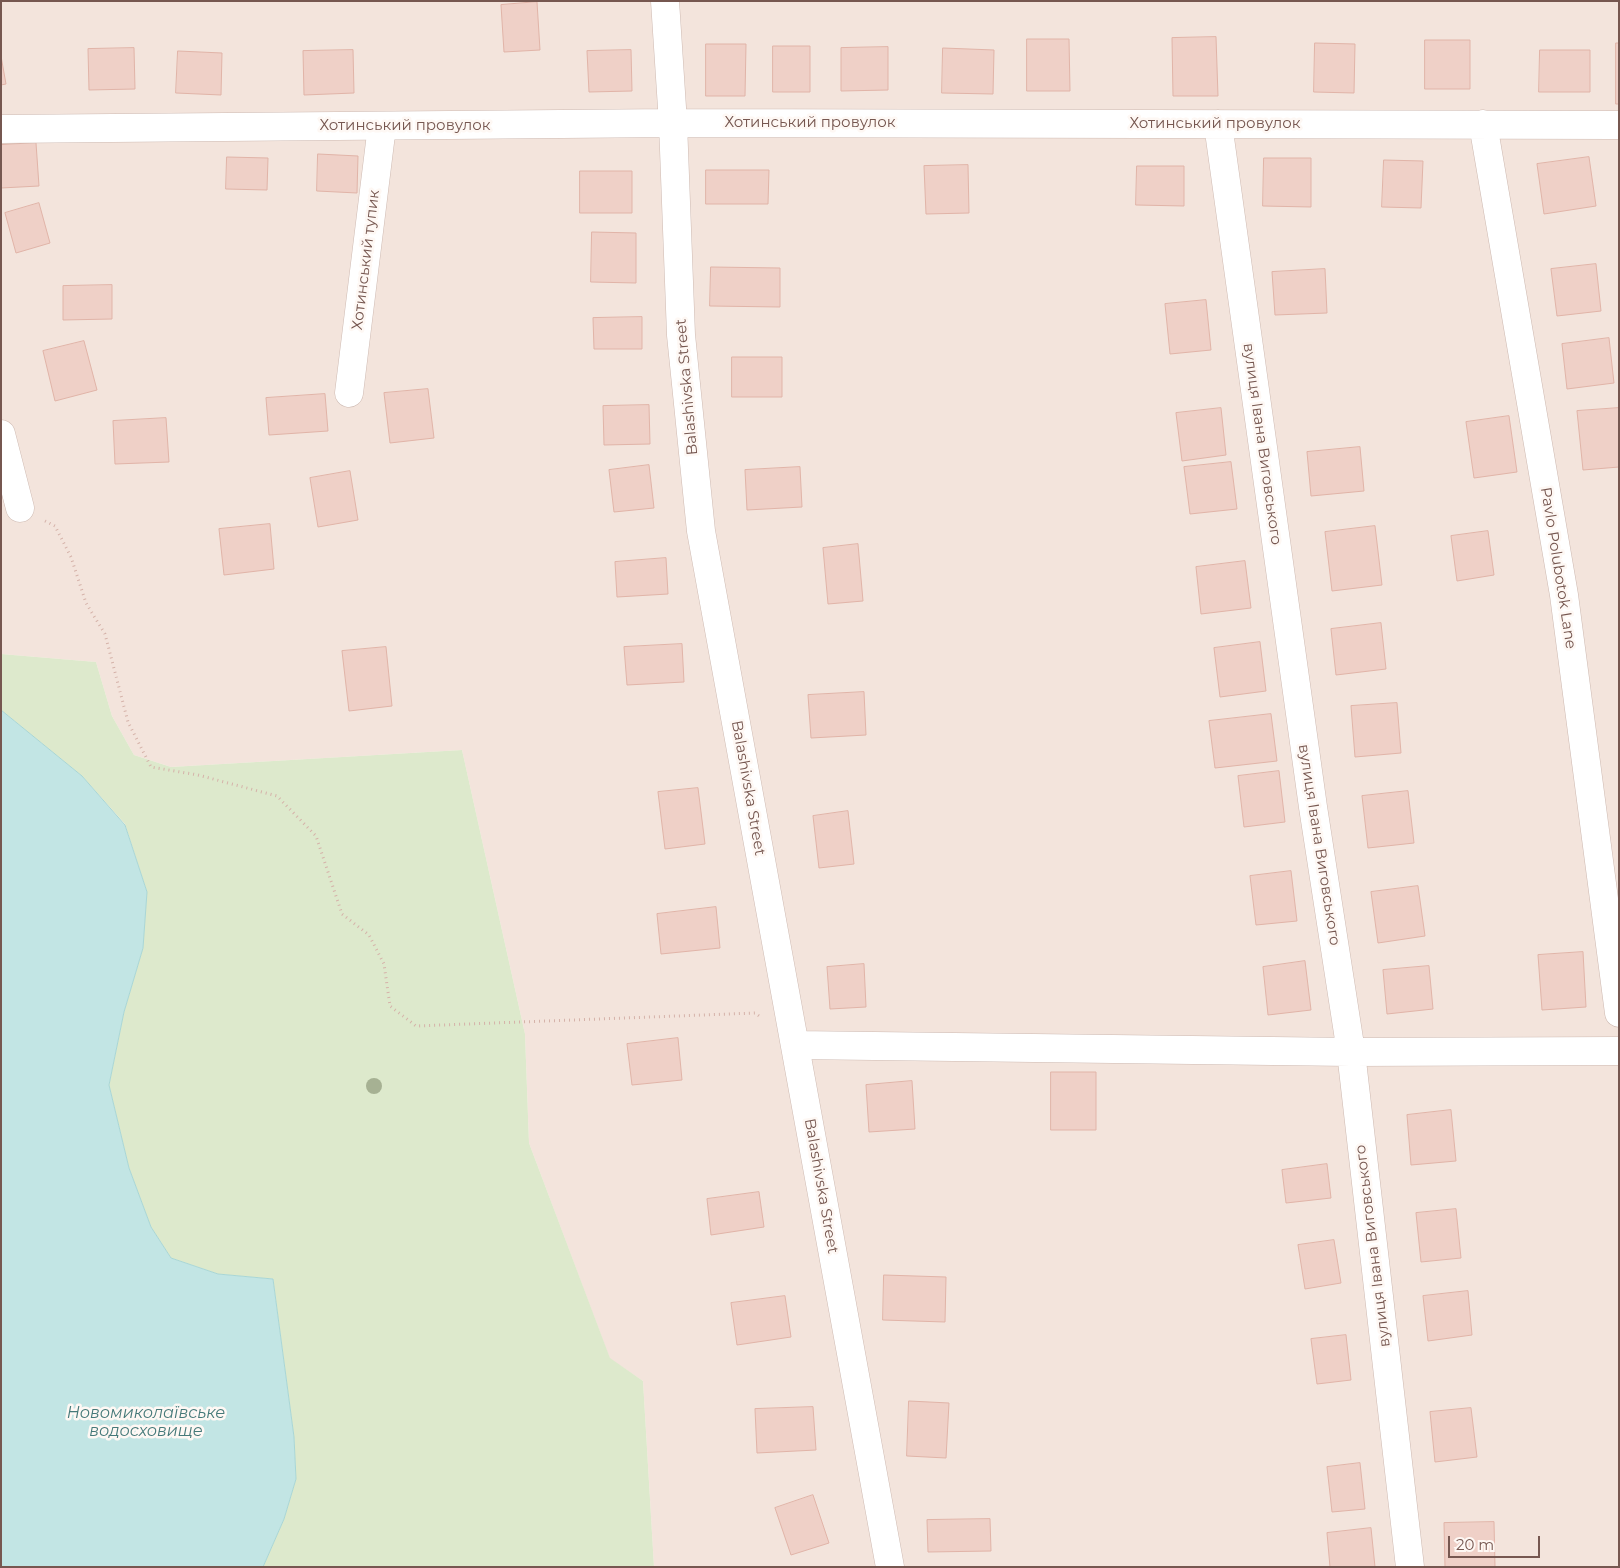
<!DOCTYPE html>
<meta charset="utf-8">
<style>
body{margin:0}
#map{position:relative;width:1620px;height:1568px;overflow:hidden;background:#fcf3ed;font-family:Montserrat,sans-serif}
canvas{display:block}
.frame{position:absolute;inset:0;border:2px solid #765750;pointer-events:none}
.scale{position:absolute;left:1448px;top:1536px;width:92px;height:22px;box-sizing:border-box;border:2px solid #765750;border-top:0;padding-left:6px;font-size:15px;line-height:18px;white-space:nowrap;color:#765750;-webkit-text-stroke:4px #fef8f4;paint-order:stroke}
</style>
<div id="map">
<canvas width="1620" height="1568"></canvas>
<div class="frame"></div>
<div class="scale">20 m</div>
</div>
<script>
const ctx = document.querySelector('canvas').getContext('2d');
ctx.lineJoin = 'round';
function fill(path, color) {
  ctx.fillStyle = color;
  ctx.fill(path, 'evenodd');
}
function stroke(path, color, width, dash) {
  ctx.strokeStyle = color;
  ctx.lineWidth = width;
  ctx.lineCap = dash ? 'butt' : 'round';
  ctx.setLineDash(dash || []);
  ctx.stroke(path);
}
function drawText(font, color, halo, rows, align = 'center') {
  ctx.font = font + ' Montserrat,sans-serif';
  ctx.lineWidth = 5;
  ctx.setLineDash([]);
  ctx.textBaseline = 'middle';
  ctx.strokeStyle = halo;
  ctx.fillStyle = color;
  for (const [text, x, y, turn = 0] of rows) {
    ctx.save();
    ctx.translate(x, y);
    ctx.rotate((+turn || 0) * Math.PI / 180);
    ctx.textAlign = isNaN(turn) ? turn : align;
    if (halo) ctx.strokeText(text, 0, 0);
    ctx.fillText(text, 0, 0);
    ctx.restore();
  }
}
const residential = new Path2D(`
 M 1,1 L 1619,1 L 1619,1567 L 654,1567 L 643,1381 L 610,1359 L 529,1143 L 525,1034 L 462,750 L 171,767 L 134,755 L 112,716 L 96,662 L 1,654 Z`);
const green = new Path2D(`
 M 1,654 L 96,662 L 112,716 L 134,755 L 171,767 L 462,750 L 525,1034 L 529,1143 L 610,1358 L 643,1381 L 654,1567 L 263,1567 L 284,1519 L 296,1479 L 294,1437 L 273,1279 L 218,1274 L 171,1258 L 151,1227 L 129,1168 L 109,1085 L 124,1012 L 143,948 L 147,892 L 125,824 L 82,776 L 1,710 Z`);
const water = new Path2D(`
 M 1,710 L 82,776 L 125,825 L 147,892 L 143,948 L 124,1012 L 109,1085 L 129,1168 L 151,1227 L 171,1258 L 218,1274 L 273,1279 L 294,1437 L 296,1479 L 284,1519 L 263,1567 L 1,1567 Z`);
const building = new Path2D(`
 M 537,2 L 540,50 L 504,52 L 501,5 Z
 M 1216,37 L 1218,96 L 1173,96 L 1172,38 Z
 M 1027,39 L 1069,39 L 1070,91 L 1027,91 Z
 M 1425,40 L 1470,40 L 1470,89 L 1425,89 Z
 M 1315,43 L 1355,44 L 1354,93 L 1314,92 Z
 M 1616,43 L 1619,43 L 1619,104 L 1616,104 Z
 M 706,44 L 746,44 L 745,96 L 706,96 Z
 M 773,46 L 810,46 L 810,92 L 773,92 Z
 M 888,47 L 888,90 L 841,91 L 841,48 Z
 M 134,48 L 135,89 L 89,90 L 88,49 Z
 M 943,48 L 994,50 L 993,94 L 942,93 Z
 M 353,50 L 354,93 L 304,95 L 303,51 Z
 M 631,50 L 632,91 L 589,92 L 587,51 Z
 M 1540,50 L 1590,50 L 1590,92 L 1539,92 Z
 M 178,51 L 222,53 L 221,95 L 176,93 Z
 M 1,56 L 6,84 L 1,85 Z
 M 36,143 L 39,186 L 1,188 L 1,145 Z
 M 318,154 L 358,156 L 357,193 L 317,191 Z
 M 227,157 L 268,158 L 267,190 L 226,189 Z
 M 1589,157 L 1596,206 L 1544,214 L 1537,164 Z
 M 1264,158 L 1311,158 L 1311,207 L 1263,206 Z
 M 1384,160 L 1423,161 L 1421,208 L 1382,207 Z
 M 968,165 L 969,213 L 926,214 L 924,166 Z
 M 1137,166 L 1184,166 L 1184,206 L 1136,205 Z
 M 706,170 L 769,170 L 768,204 L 706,204 Z
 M 580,171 L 632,171 L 632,213 L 580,213 Z
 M 39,203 L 50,243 L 16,253 L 5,213 Z
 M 592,232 L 636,233 L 636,283 L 591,282 Z
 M 1596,264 L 1601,311 L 1557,316 L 1551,269 Z
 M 711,267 L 780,268 L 780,307 L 710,306 Z
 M 1325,269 L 1327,313 L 1275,315 L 1272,272 Z
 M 112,285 L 112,319 L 63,320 L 63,286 Z
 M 1206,300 L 1211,350 L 1170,354 L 1165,304 Z
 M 642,317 L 642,349 L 594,349 L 593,318 Z
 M 1609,338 L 1614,383 L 1567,389 L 1562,344 Z
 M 84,341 L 97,390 L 55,401 L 43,351 Z
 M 732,357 L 782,357 L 782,397 L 732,397 Z
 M 428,389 L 434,438 L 390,443 L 384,393 Z
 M 325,394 L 328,431 L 269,435 L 266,398 Z
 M 649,405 L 650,444 L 604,445 L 603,406 Z
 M 1221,408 L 1226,455 L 1182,461 L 1176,413 Z
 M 1619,408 L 1619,467 L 1583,470 L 1577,411 Z
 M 1509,416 L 1517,472 L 1474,478 L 1466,422 Z
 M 166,418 L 169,462 L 115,464 L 113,421 Z
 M 1360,447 L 1364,491 L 1311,496 L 1307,452 Z
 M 1231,462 L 1237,509 L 1190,514 L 1184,467 Z
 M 649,465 L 654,508 L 614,512 L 609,470 Z
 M 800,467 L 802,507 L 747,510 L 745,470 Z
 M 350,471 L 358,520 L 318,527 L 310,478 Z
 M 270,524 L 274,569 L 224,575 L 219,529 Z
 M 1375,526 L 1382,585 L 1332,591 L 1325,532 Z
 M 1488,531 L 1494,575 L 1457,581 L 1451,536 Z
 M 858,544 L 863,601 L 828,604 L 823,548 Z
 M 666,558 L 668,594 L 617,597 L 615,562 Z
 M 1245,561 L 1251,608 L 1201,614 L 1196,567 Z
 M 1381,623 L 1386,669 L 1336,675 L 1331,629 Z
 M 1260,642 L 1266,691 L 1220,697 L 1214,648 Z
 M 682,644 L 684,682 L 627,685 L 624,647 Z
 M 386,647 L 392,706 L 349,711 L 342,651 Z
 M 864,692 L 866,735 L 811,738 L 808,695 Z
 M 1397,703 L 1401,753 L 1355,757 L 1351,706 Z
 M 1271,714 L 1277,761 L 1215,768 L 1209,721 Z
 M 1279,771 L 1285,822 L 1244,827 L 1238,776 Z
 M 698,788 L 705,844 L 665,849 L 658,792 Z
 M 1408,791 L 1414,843 L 1368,848 L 1362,796 Z
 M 848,811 L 854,864 L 819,868 L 813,816 Z
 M 1291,871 L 1297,921 L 1256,925 L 1250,876 Z
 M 1418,886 L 1425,936 L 1378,943 L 1371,892 Z
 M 716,907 L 720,948 L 661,954 L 657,914 Z
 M 1583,952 L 1586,1007 L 1542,1010 L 1538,955 Z
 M 1305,961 L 1311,1010 L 1268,1015 L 1263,967 Z
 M 864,964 L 866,1007 L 830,1009 L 827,967 Z
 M 1429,966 L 1433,1009 L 1387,1014 L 1383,970 Z
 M 678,1038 L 682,1080 L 632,1085 L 627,1044 Z
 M 1051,1072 L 1096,1072 L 1096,1130 L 1051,1130 Z
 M 912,1081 L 915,1129 L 869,1132 L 866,1085 Z
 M 1451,1110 L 1456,1161 L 1411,1165 L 1407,1115 Z
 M 1327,1164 L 1331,1198 L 1286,1203 L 1282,1170 Z
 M 759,1192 L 764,1227 L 711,1235 L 707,1199 Z
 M 1456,1209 L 1461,1258 L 1421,1262 L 1416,1213 Z
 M 1334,1240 L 1341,1283 L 1305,1289 L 1298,1245 Z
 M 884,1275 L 946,1277 L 945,1322 L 883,1320 Z
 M 1468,1291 L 1472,1335 L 1428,1341 L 1423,1296 Z
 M 785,1296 L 791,1337 L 737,1345 L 731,1303 Z
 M 1346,1335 L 1351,1380 L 1317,1384 L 1311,1339 Z
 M 909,1401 L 949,1403 L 946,1458 L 907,1456 Z
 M 813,1407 L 816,1450 L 757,1453 L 755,1409 Z
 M 1471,1408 L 1477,1457 L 1435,1462 L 1430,1412 Z
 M 1360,1463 L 1365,1509 L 1332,1512 L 1327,1467 Z
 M 813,1495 L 829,1543 L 791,1555 L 775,1508 Z
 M 990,1519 L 991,1551 L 928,1552 L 927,1520 Z
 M 1494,1522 L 1495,1567 L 1445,1567 L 1444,1523 Z
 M 1371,1528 L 1375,1567 L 1330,1567 L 1327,1533 Z`);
const path = new Path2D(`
 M 45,521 L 55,526 L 71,557 L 86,603 L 105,634 L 128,722 L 151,767 L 198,775 L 277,796 L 316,836 L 342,914 L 369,935 L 384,964 L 390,1006 L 416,1026 L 755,1013 L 759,1016`);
const minor = new Path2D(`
 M 665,1 L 673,123 L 681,335 L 701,531 L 890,1567
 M 1218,124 L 1313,807 L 1351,1052 L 1410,1567
 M 1483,124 L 1564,595 L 1619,1013
 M 1,129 L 673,123 L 1619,125
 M 349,393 L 382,126
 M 1,434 L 20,508
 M 795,1045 L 1351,1052 L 1619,1051`);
const trees = [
 [374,1086]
];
const streetNames = [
 ["Хотинський провулок",810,123],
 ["Хотинський провулок",1215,124],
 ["Хотинський провулок",405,126],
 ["Хотинський тупик",366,260,-83],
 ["Balashivska Street",687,387,-95],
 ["вулиця Івана Виговського",1262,444,82],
 ["Pavlo Polubotok Lane",1558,568,81],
 ["Balashivska Street",748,788,80],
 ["вулиця Івана Виговського",1319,845,81],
 ["Balashivska Street",821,1186,80],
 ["вулиця Івана Виговського",1373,1246,-97]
];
const waterNames = [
 ["Новомиколаївське",146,1413],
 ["водосховище",146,1431]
];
fill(residential, '#f3e4dc');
fill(green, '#dde9cc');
fill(water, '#c2e5e4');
stroke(water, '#a9d6d5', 1);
fill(building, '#efd0c7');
stroke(building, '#e1b4a8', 1);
stroke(minor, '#cebab2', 29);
stroke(path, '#d5b2a9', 3, [1, 4]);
stroke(minor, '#fff', 28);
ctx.fillStyle = '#a6b193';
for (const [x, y] of trees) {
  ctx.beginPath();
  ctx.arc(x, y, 8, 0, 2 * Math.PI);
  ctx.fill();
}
drawText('15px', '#765750', '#fef8f4', streetNames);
drawText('italic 16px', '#457979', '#fef8f4', waterNames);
</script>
